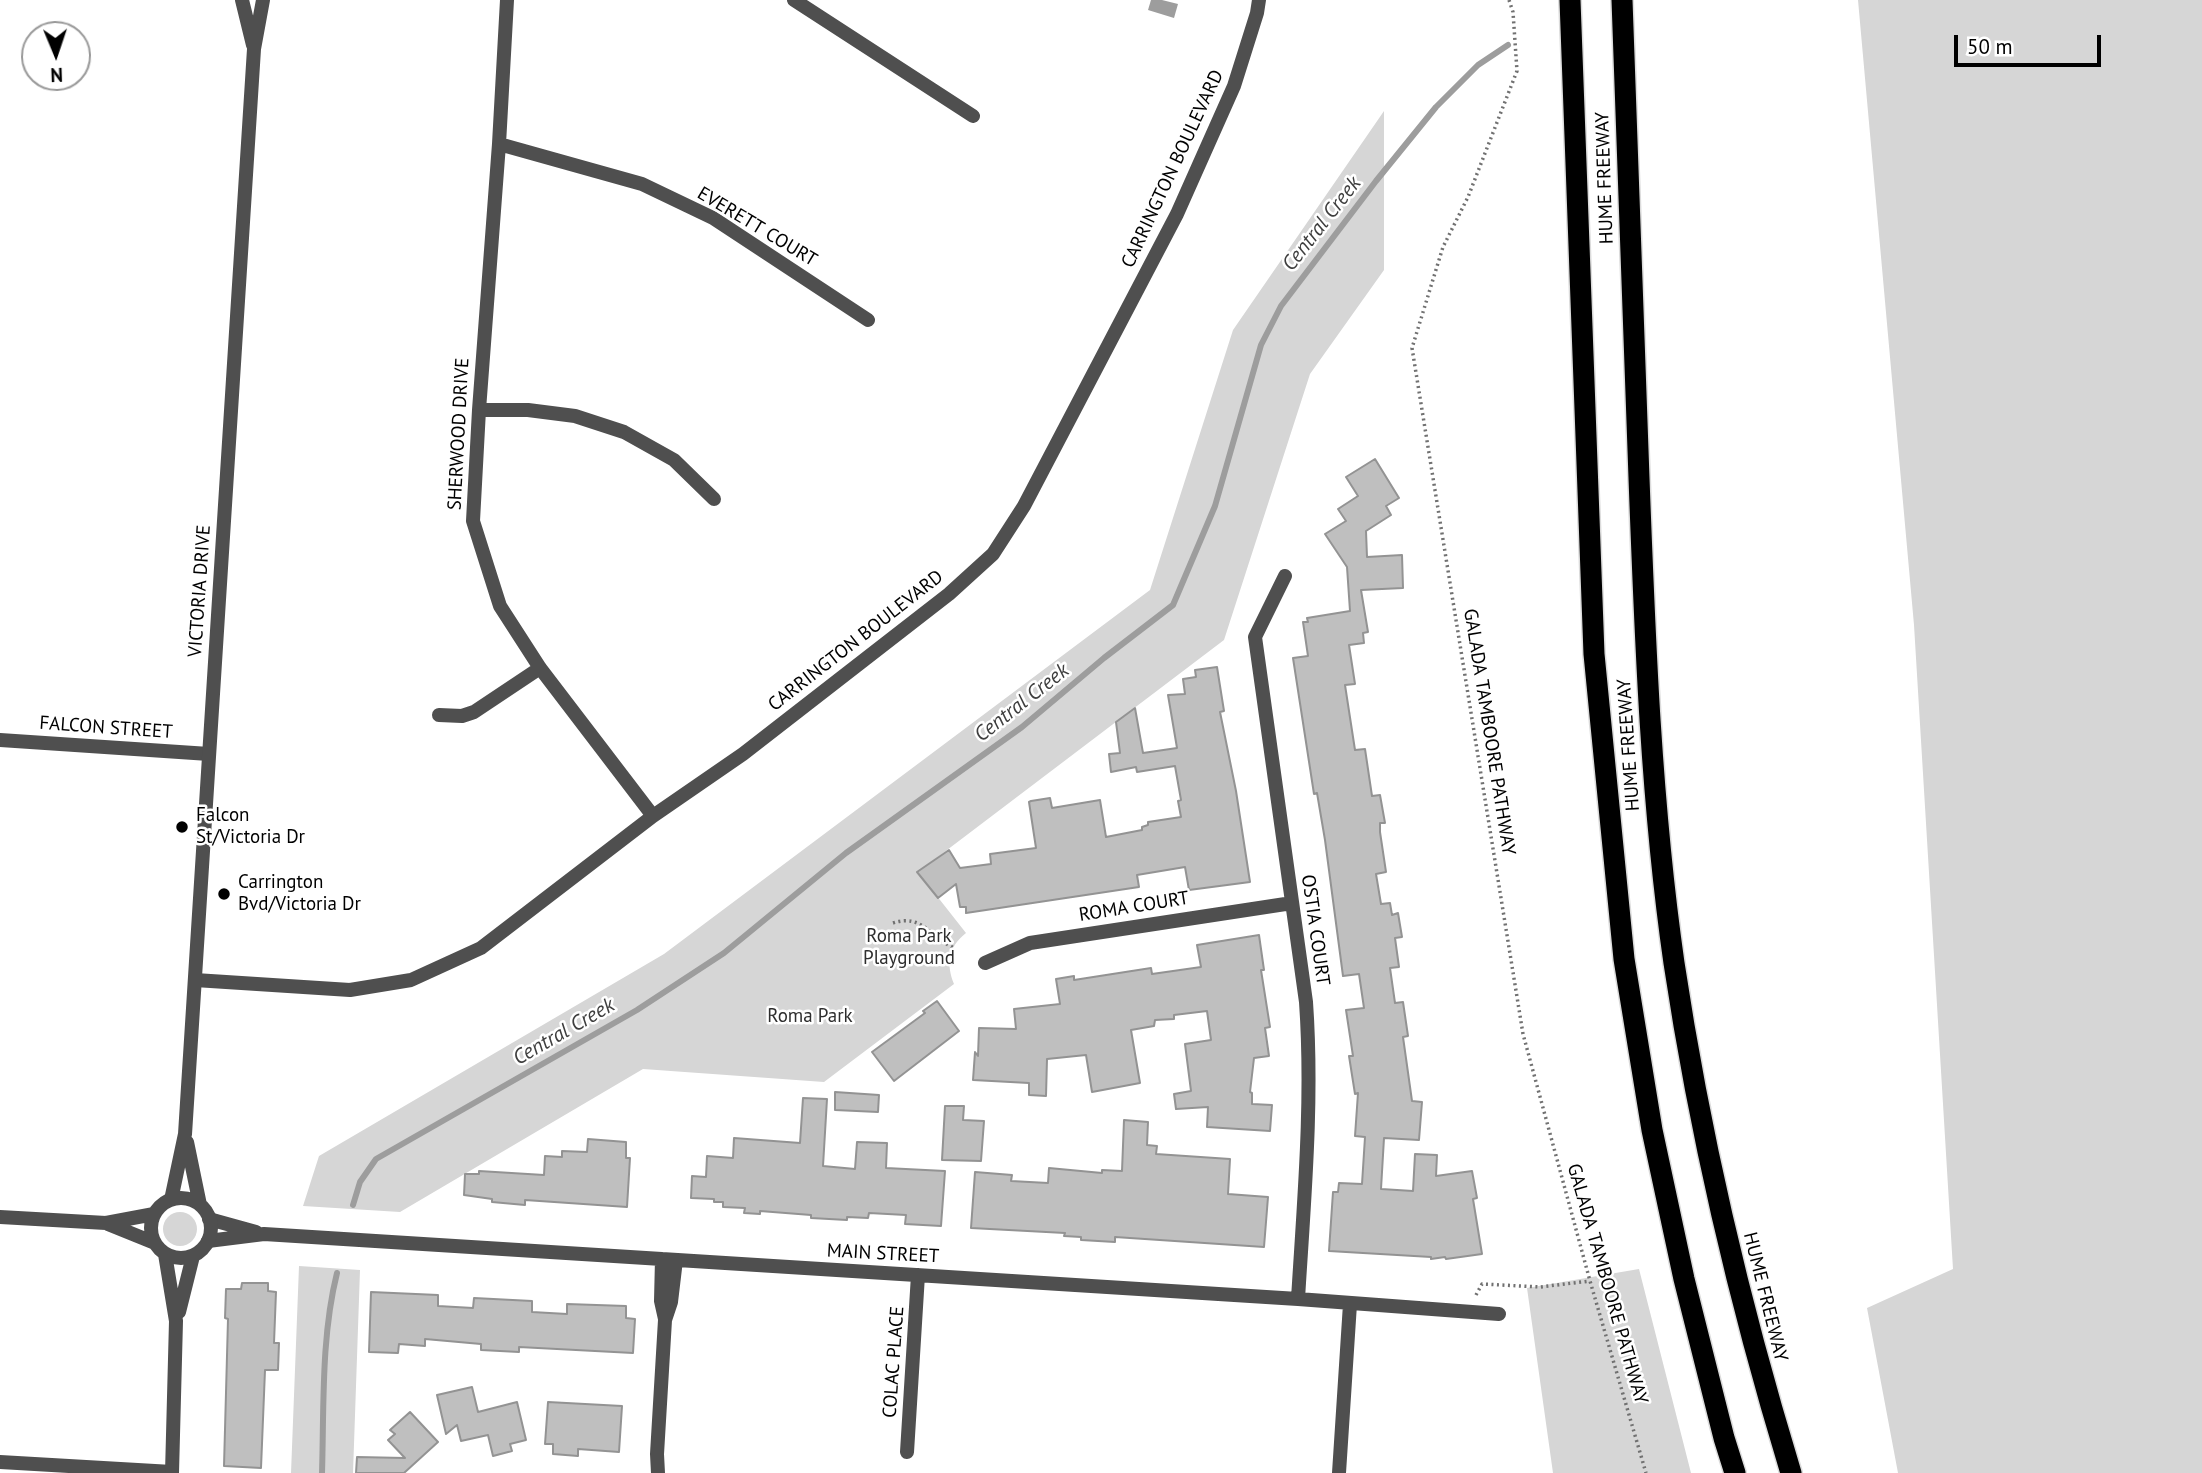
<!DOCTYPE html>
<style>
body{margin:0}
#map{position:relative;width:2202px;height:1473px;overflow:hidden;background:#fff;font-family:"PT Sans",sans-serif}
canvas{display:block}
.north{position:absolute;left:21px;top:21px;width:70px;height:70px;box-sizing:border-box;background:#fff;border:2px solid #999;border-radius:50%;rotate:178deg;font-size:19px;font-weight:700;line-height:28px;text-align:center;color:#000}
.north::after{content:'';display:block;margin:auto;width:24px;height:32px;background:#000;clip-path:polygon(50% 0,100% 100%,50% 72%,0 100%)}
.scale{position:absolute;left:1954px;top:35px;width:147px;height:32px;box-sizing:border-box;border:4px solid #000;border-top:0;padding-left:9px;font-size:21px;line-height:24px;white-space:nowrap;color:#000;-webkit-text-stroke:5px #fff;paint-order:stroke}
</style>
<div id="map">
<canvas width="2202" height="1473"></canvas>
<div class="north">N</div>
<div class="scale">50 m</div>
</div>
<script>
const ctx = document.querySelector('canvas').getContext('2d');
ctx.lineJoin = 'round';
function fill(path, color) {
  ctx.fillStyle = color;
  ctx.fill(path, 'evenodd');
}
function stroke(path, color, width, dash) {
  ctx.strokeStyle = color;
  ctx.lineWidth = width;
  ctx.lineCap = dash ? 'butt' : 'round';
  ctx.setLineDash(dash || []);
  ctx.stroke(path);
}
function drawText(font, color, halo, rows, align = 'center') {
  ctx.font = font + ' "PT Sans",sans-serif';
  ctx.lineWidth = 5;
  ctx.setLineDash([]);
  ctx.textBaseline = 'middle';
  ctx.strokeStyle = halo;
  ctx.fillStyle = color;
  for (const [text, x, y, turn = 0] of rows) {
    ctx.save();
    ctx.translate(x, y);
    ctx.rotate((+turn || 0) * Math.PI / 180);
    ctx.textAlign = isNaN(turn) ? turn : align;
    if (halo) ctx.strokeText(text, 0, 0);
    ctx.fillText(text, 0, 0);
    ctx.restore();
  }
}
const green = new Path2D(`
 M 1858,0 L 2202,0 L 2202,1473 L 1898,1473 L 1867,1308 L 1953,1269 L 1914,625 Z
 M 1384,111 L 1384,270 L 1310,374 L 1224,640 L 918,872 L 966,933 C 948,947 946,964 954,984 L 824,1082 L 643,1069 L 400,1212 L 303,1206 L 319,1156 L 664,954 L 1150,590 L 1233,330 Z
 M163 1229a17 17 0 1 1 34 0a17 17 0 1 1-34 0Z
 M 299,1266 L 360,1270 L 353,1473 L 291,1473 Z
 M 1639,1269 L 1691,1473 L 1553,1473 L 1527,1288 Z`);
const water = new Path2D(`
 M 1151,0 L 1162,0 L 1178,4 L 1174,18 L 1148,10 Z`);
const stream = new Path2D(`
 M 353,1205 L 360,1182 L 376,1159 L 637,1010 L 724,953 L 846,853 L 1022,727 L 1104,658 L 1173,605 L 1215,506 L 1261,345 L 1281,306 L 1376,181 L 1436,107 L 1478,65 L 1508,45
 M 322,1473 C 324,1407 321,1337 337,1273`);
const building = new Path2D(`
 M 1375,459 L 1399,498 L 1386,506 L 1391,515 L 1366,531 L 1367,557 L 1402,555 L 1403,588 L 1361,590 L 1368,632 L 1363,633 L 1364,643 L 1349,645 L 1355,684 L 1345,685 L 1355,750 L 1365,749 L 1372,796 L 1380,795 L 1385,823 L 1380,823 L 1380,832 L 1386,872 L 1376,874 L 1381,904 L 1390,903 L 1392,915 L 1398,913 L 1402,937 L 1395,938 L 1399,967 L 1390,968 L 1395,1003 L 1403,1002 L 1408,1036 L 1403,1037 L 1412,1101 L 1422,1102 L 1419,1140 L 1384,1138 L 1381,1189 L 1413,1191 L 1415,1154 L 1437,1155 L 1436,1176 L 1472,1171 L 1477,1198 L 1473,1199 L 1482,1254 L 1446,1259 L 1445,1257 L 1431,1259 L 1431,1257 L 1329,1251 L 1333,1192 L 1338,1192 L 1339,1183 L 1362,1184 L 1365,1137 L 1355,1136 L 1358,1093 L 1355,1094 L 1349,1056 L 1353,1056 L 1346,1010 L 1364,1008 L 1359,974 L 1343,976 L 1325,840 L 1317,793 L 1314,794 L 1293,658 L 1308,656 L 1303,622 L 1308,622 L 1307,618 L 1350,611 L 1347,567 L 1325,534 L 1346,521 L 1338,509 L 1358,496 L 1346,477 Z
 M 1217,667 L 1224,711 L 1220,712 L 1236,791 L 1250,882 L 1189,890 L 1185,867 L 1137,875 L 1139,887 L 966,913 L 966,907 L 960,907 L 956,884 L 938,898 L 917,872 L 949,850 L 960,868 L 991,864 L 990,854 L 1036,848 L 1029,802 L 1031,801 L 1050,798 L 1052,808 L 1100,800 L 1106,837 L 1142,830 L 1142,827 L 1148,825 L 1148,822 L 1181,817 L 1178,801 L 1181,800 L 1175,766 L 1137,772 L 1136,767 L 1111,772 L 1109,754 L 1120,753 L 1116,722 L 1135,708 L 1143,753 L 1177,748 L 1168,695 L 1185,694 L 1183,679 L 1196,677 L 1195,670 Z
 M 1259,935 L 1264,970 L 1261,970 L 1270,1027 L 1265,1028 L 1269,1056 L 1254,1058 L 1250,1092 L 1252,1093 L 1252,1104 L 1272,1105 L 1270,1131 L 1207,1127 L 1208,1107 L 1176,1109 L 1174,1094 L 1191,1091 L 1185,1044 L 1211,1040 L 1207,1011 L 1174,1015 L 1174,1019 L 1155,1020 L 1154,1026 L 1131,1030 L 1140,1083 L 1092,1092 L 1086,1055 L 1047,1059 L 1046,1096 L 1029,1095 L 1029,1083 L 973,1080 L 975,1052 L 978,1056 L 979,1028 L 1016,1029 L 1014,1009 L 1060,1004 L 1056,979 L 1074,976 L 1074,980 L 1151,968 L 1152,974 L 1201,967 L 1197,945 Z
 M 937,1001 L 959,1031 L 894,1081 L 872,1052 L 925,1013 L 923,1011 Z
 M 835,1092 L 879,1095 L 878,1112 L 835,1110 Z
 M 803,1098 L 827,1099 L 823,1166 L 855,1169 L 857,1142 L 887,1143 L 886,1168 L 945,1171 L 941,1226 L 905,1224 L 906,1215 L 869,1213 L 868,1218 L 847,1217 L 847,1220 L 811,1218 L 811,1215 L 760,1211 L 760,1214 L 744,1213 L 745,1208 L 723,1207 L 723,1202 L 714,1202 L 714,1199 L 691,1198 L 692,1176 L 706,1177 L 707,1156 L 733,1158 L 734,1138 L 800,1143 Z
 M 945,1106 L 964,1106 L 963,1120 L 984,1121 L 981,1161 L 942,1160 Z
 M 1124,1120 L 1148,1122 L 1147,1145 L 1157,1146 L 1156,1154 L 1230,1159 L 1228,1194 L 1268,1197 L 1264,1247 L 1115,1237 L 1115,1242 L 1081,1240 L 1081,1237 L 1064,1236 L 1065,1233 L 971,1228 L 975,1172 L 1012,1175 L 1011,1181 L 1048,1183 L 1049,1168 L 1102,1173 L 1102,1170 L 1122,1171 Z
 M 588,1139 L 626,1142 L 626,1158 L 630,1158 L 627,1207 L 525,1200 L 525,1205 L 492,1202 L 492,1199 L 464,1195 L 465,1174 L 479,1174 L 479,1171 L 544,1175 L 545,1156 L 562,1157 L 562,1151 L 587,1152 Z
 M 242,1283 L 268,1283 L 268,1291 L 276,1292 L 274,1343 L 279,1343 L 278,1370 L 265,1370 L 261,1468 L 224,1466 L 228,1319 L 225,1318 L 226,1289 L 241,1289 Z
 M 371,1292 L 438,1295 L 438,1306 L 473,1308 L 474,1298 L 532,1301 L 532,1312 L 567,1314 L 567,1304 L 626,1306 L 626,1318 L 635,1319 L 633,1353 L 519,1347 L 519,1352 L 481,1350 L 481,1344 L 425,1339 L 425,1346 L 399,1344 L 398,1353 L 369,1352 Z
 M 472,1387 L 478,1412 L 517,1402 L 526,1440 L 510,1444 L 512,1451 L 493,1456 L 488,1435 L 461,1441 L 457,1425 L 446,1434 L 437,1395 Z
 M 548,1402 L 622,1406 L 619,1452 L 578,1449 L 578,1456 L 553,1454 L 553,1444 L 545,1444 Z
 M 410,1412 L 438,1442 L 404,1473 L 356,1473 L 357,1457 L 405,1458 L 388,1440 L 395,1434 L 390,1430 Z`);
const path = new Path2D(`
 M 1509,0 L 1513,12 L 1517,71 L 1468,197 L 1443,247 L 1412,348 L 1523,1034 L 1590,1281 L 1646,1473
 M 893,923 C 924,913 930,939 955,948
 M 1476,1295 L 1482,1284 L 1540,1287 L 1590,1281`);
const minor = new Path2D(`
 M 507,0 L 499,144 L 479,410 L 473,521 L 500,606 L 540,668 L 653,816
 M 794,0 L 973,116
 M 499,144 L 642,184 L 713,218 L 868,320
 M 479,410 L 528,410 L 575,416 L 624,432 L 674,460 L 714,499
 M 1285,576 L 1255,637 L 1306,1002 C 1313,1101 1304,1200 1298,1299
 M 439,715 L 462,716 L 474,712 L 540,668
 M 0,740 L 209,754
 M 985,963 L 1030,943 L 1292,903
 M 195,980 L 350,990 L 411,980 L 481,948 L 653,816 L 743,754 L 949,594 L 993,554 L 1024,506 L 1177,214 L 1234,86 L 1257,13 L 1259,0
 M 209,1219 L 256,1232
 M 208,1241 L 264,1234 L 1298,1299 L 1499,1314
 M 662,1259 L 661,1301 L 665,1319
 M 907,1452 L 918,1275
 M 0,1462 L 172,1472
 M 658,1473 L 657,1454 L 665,1320 L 671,1302 L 676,1260
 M 1339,1473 L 1350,1304`);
const tertiary = new Path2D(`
 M 242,0 L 253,45
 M 187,1142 L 200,1205
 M151 1228a30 30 0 1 1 60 0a30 30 0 1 1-60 0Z
 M 171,1200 L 185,1134 L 254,49 L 263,0
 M 0,1217 L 106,1223 L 154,1214
 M 108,1224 L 155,1243
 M 165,1254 L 176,1321 L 172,1473
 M 179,1312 L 193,1256`);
const motorway = new Path2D(`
 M 1570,0 L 1594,654 L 1624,959 L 1652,1130 L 1684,1279 L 1724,1438 L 1735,1473
 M 1622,0 C 1628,159 1633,319 1639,478 C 1645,640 1651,803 1674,963 C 1700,1136 1740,1306 1791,1473`);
const markers = [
 [182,827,7,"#000"],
 [224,894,7,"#000"]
];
const streetNames = [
 ["CARRINGTON BOULEVARD",1173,169,-65],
 ["HUME FREEWAY",1605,178,-92],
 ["EVERETT COURT",757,227,31],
 ["SHERWOOD DRIVE",459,434,-87],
 ["VICTORIA DRIVE",200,591,-86],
 ["CARRINGTON BOULEVARD",856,641,-38],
 ["FALCON STREET",106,728,4],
 ["GALADA TAMBOORE PATHWAY",1489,732,81],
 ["HUME FREEWAY",1629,745,-94],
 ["ROMA COURT",1134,907,-9],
 ["OSTIA COURT",1315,930,82],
 ["MAIN STREET",883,1254,3],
 ["GALADA TAMBOORE PATHWAY",1607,1284,74],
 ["HUME FREEWAY",1765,1297,76],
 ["COLAC PLACE",894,1362,-86]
];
const poiNames = [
 ["Falcon",196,816],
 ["St/Victoria Dr",196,838],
 ["Carrington",238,883],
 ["Bvd/Victoria Dr",238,905]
];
const parkNames = [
 ["Roma Park",909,937],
 ["Playground",909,959],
 ["Roma Park",810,1017]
];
const waterNames = [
 ["Central Creek",1322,224,-52],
 ["Central Creek",1022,703,-38],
 ["Central Creek",564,1032,-30]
];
fill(green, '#d6d6d6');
fill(water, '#9d9d9d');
stroke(stream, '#9d9d9d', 6);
fill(building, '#bfbfbf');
stroke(building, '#939393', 2);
stroke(motorway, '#dbdbdb', 24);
stroke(path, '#717171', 3.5, [2, 3.5]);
stroke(minor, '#4f4f4f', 14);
stroke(tertiary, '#4f4f4f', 14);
stroke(motorway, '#000', 21);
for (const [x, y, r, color] of markers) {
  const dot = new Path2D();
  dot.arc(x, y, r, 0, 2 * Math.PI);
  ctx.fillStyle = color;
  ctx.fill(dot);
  stroke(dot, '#fff', 2.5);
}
drawText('19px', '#000', '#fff', streetNames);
drawText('19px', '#000', '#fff', poiNames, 'left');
drawText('19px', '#2d2d2d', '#fff', parkNames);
drawText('italic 21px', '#3e3e3e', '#fff', waterNames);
</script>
